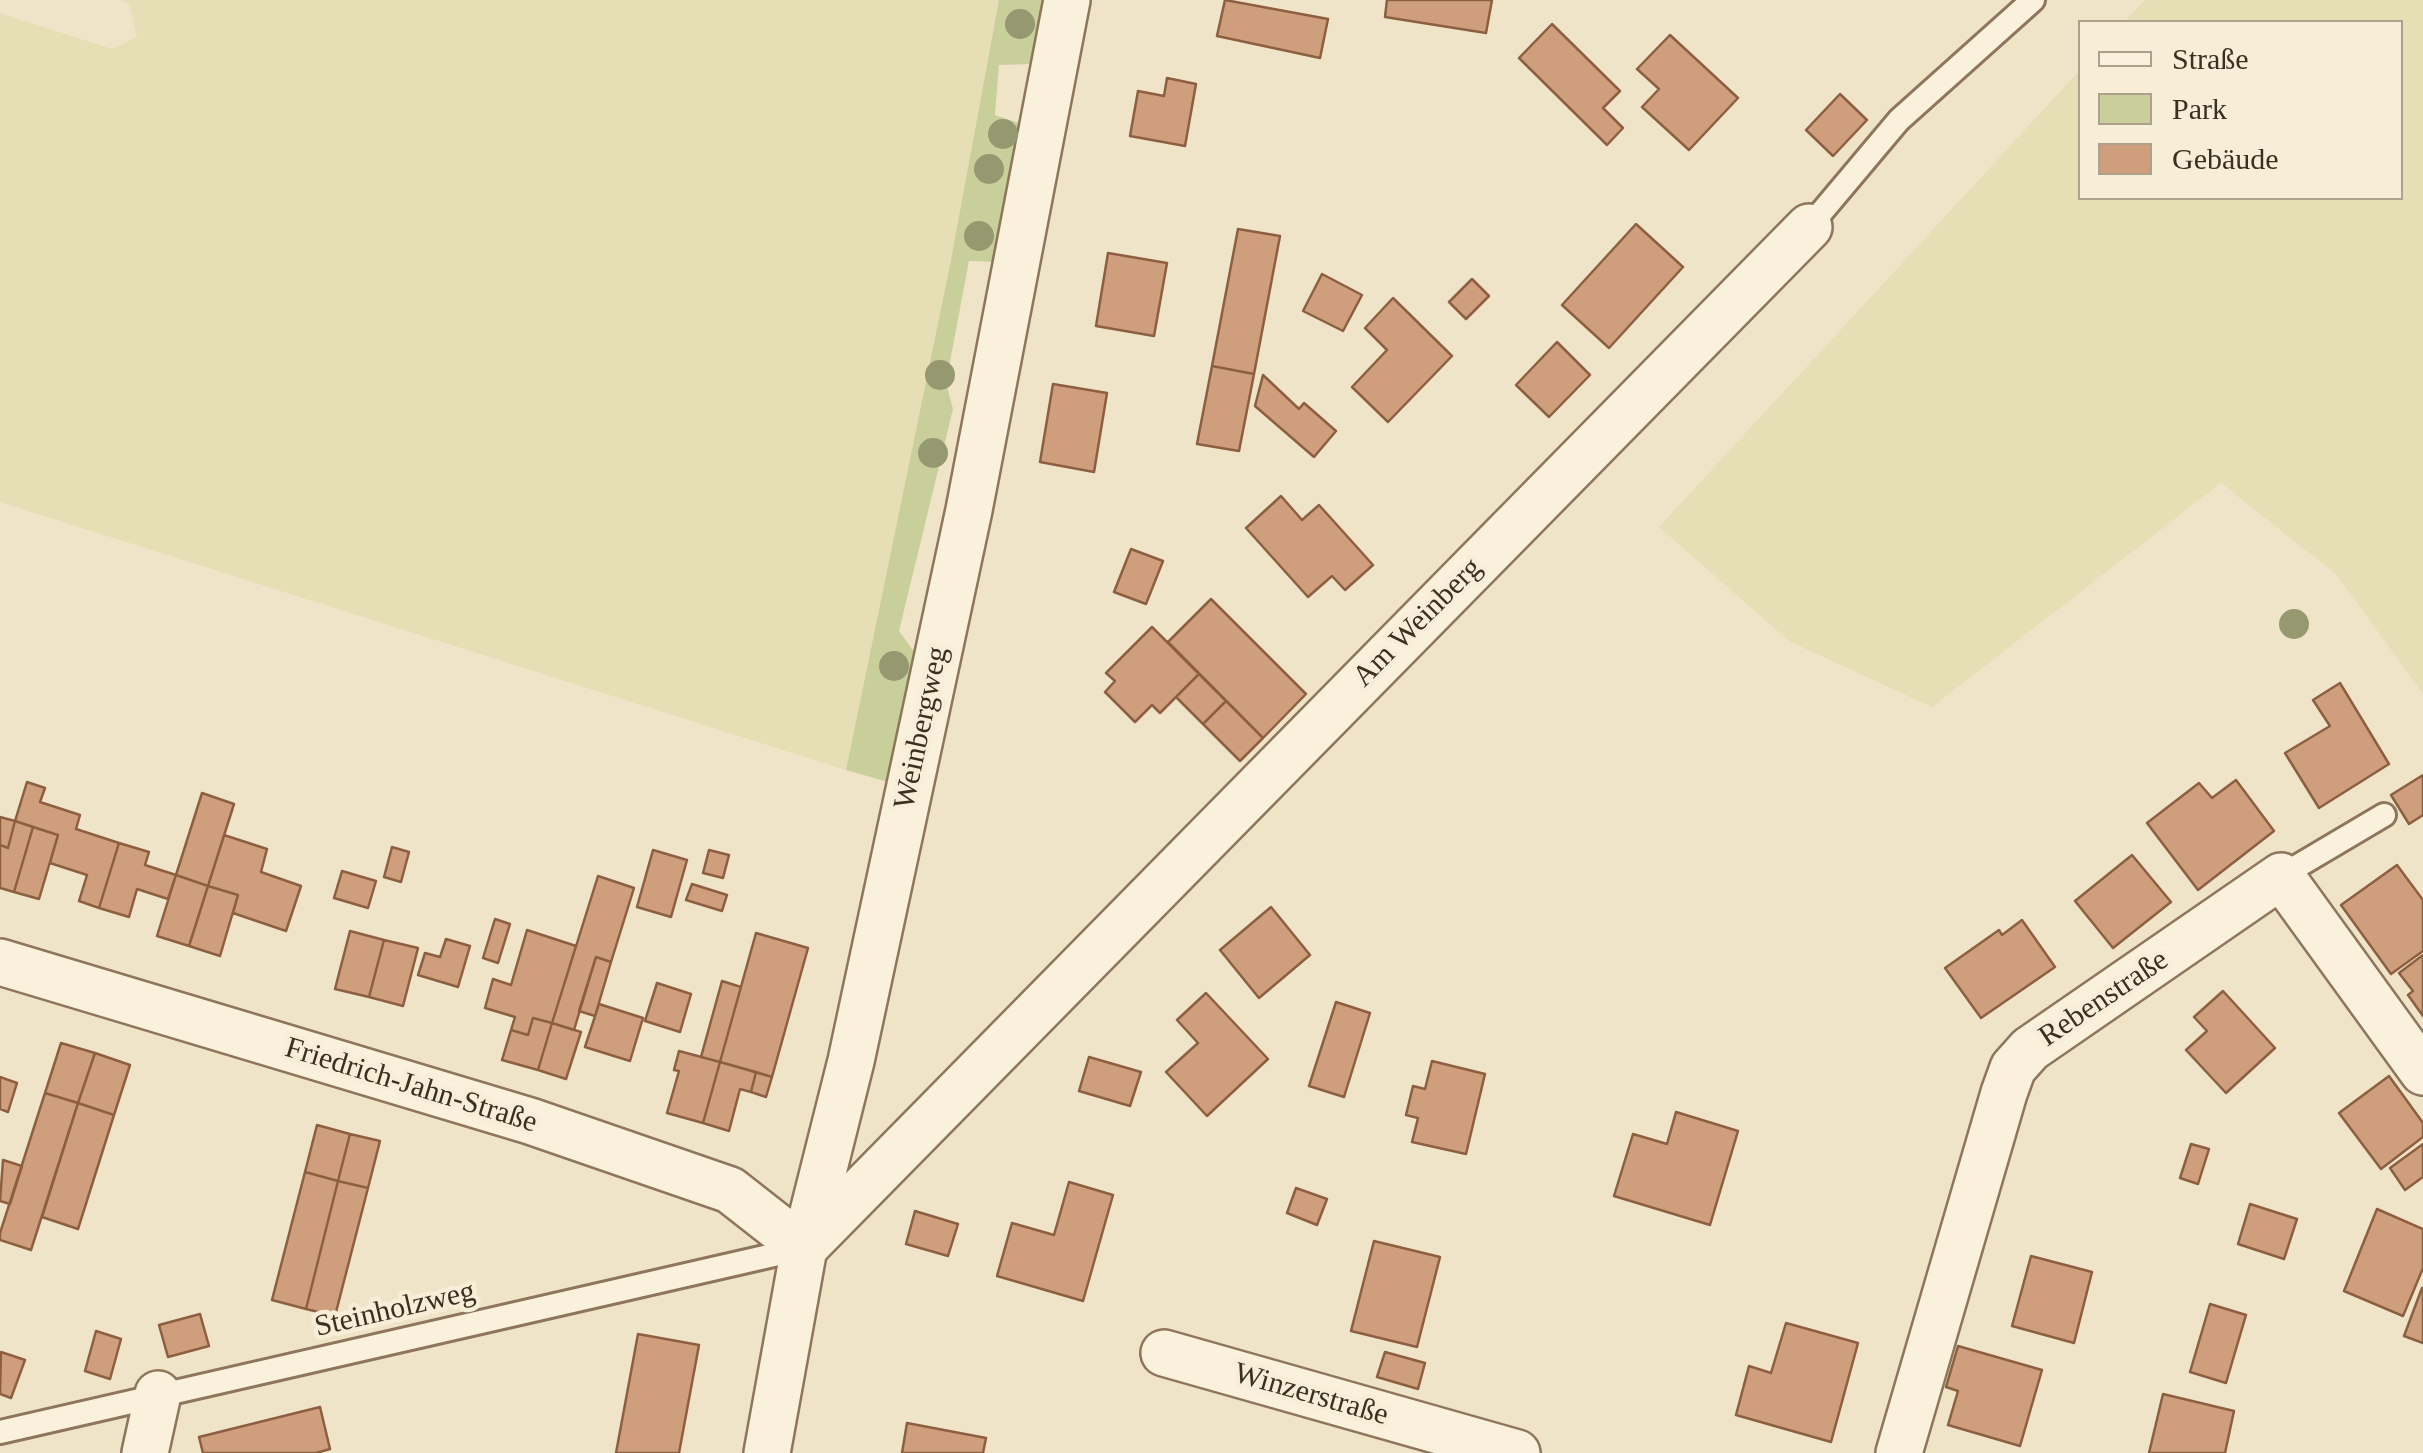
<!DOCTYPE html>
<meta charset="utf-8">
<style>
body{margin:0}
#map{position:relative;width:2423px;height:1453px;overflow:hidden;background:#f0e4c8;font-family:"Times New Roman",serif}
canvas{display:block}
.legend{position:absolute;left:2078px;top:20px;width:325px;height:180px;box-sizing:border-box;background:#f7eed8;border:2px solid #ada18e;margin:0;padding:12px 18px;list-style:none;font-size:30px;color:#3d2e20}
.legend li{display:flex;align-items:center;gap:20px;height:50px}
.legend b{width:50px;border:2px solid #ada18e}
</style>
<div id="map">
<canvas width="2423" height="1453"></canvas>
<ul class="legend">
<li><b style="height:12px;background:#faf1dc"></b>Straße</li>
<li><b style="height:28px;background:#c9cf9b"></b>Park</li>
<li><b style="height:28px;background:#cf9f7d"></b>Gebäude</li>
</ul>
</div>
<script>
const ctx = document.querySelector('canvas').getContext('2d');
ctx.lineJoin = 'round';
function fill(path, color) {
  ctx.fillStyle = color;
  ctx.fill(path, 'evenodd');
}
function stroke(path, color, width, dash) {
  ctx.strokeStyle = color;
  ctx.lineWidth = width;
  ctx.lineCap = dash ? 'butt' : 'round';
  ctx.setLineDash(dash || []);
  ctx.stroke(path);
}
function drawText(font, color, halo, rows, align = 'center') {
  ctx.font = font + ' "Times New Roman",serif';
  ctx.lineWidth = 9;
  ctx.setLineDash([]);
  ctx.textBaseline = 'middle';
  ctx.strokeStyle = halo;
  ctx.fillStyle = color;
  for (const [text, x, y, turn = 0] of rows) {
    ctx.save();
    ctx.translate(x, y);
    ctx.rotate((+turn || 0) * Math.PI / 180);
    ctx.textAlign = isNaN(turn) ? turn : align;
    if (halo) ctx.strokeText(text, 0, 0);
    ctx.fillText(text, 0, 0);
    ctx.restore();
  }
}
const farmland = new Path2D(`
 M 120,0 L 999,0 L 950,265 L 846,770 L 0,502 L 0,13 L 112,49 L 137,37 L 129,3 Z
 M 2145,0 L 2423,0 L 2423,694 L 2337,575 L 2221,483 L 1932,707 L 1789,641 L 1659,527 L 2080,70 L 2080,198 L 2400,198 L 2400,22 L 2124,22 Z`);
const green = new Path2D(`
 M 999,0 L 1048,0 L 1033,64 L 999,65 L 995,115 L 1027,126 L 997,262 L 969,261 L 946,383 L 953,409 L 899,631 L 915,653 L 888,782 L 846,770 L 950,265 Z`);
const building = new Path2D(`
 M 1225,0 L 1328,19 L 1320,58 L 1217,36 Z
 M 1387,0 L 1492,0 L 1486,33 L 1385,17 Z
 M 1552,24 L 1620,91 L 1603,108 L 1623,128 L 1607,145 L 1519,58 Z
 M 1670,35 L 1738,98 L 1689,150 L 1642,107 L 1659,89 L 1637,69 Z
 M 1167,78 L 1196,84 L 1185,146 L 1130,136 L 1138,91 L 1164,96 Z
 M 1840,94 L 1867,120 L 1833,156 L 1806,130 Z
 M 1636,224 L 1683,267 L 1609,348 L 1562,305 Z
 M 1238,229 L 1280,236 L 1254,374 L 1212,366 Z
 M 1108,253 L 1167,263 L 1154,336 L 1096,326 Z
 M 1322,274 L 1362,295 L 1343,331 L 1303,311 Z
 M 1472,279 L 1489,296 L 1466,319 L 1449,302 Z
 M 1393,298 L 1452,356 L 1388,422 L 1352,387 L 1387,350 L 1365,328 Z
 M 1557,342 L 1590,375 L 1549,417 L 1516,385 Z
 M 1212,366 L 1254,374 L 1239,451 L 1197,444 Z
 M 1263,375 L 1299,409 L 1304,403 L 1336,431 L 1314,457 L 1255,406 Z
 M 1053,384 L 1107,393 L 1094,472 L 1040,462 Z
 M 1281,496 L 1302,520 L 1319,505 L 1373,565 L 1345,590 L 1332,576 L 1308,597 L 1246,528 Z
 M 1131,549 L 1163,561 L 1146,604 L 1114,592 Z
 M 1211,599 L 1306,694 L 1263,738 L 1168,642 Z
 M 1152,627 L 1199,674 L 1160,713 L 1152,705 L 1135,722 L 1105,692 L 1115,681 L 1106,673 Z
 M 1199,674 L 1226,701 L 1203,724 L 1176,697 Z
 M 2340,683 L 2389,764 L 2319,808 L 2285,753 L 2330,726 L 2313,700 Z
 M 1226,701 L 1263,738 L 1240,761 L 1203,724 Z
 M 2423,775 L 2423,815 L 2409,824 L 2391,795 Z
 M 2236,780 L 2274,831 L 2198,890 L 2147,823 L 2199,783 L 2212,798 Z
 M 27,782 L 45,788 L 40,802 L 80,815 L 76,829 L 119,843 L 99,908 L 79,901 L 87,875 L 50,863 L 58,835 L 15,821 Z
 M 202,793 L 234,804 L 208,886 L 176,875 Z
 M 0,817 L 15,821 L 8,848 L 0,845 Z
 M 15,821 L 33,827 L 14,892 L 0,888 L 0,845 L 8,848 Z
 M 33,827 L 58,835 L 39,899 L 14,892 Z
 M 224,835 L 267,849 L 261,872 L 301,886 L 286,931 L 233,913 L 238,895 L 208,886 Z
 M 119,843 L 149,852 L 145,865 L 176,875 L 168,899 L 137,889 L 129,917 L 99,908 Z
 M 392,847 L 409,852 L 401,882 L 384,877 Z
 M 653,850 L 687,860 L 671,917 L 637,907 Z
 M 709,850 L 729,855 L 723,878 L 703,873 Z
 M 2132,855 L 2171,902 L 2113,948 L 2075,901 Z
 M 2397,865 L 2423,900 L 2423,951 L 2391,974 L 2341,905 Z
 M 342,871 L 376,881 L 368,908 L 334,898 Z
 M 176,875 L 208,886 L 189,946 L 157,936 Z
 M 598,876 L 634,888 L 611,962 L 596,957 L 574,1030 L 552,1023 Z
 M 692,884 L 727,895 L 722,911 L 686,900 Z
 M 208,886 L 238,895 L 220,956 L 189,946 Z
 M 1271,907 L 1310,955 L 1259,998 L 1220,950 Z
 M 495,919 L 510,924 L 498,963 L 483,958 Z
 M 2022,920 L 2055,967 L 1981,1018 L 1945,968 L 1999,930 L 2002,935 Z
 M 527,930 L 576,946 L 552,1023 L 533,1018 L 528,1035 L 511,1030 L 515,1017 L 485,1008 L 493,979 L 511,985 Z
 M 350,931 L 384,940 L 369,997 L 335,989 Z
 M 756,933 L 808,948 L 772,1077 L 720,1062 Z
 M 446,939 L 470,946 L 458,987 L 418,975 L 425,953 L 440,957 Z
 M 384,940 L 418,948 L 403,1006 L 369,997 Z
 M 2423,955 L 2423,1016 L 2408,995 L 2413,991 L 2399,973 Z
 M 596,957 L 611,962 L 595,1016 L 579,1011 Z
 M 722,981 L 741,987 L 720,1062 L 701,1057 Z
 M 657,983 L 691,994 L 680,1032 L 645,1021 Z
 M 2223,991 L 2275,1048 L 2226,1093 L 2186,1050 L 2207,1031 L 2194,1017 Z
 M 1206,993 L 1268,1059 L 1207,1116 L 1166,1072 L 1198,1043 L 1177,1020 Z
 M 1336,1002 L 1370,1013 L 1344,1097 L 1309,1086 Z
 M 599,1004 L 643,1018 L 630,1061 L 585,1047 Z
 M 533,1018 L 552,1023 L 538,1070 L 502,1060 L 511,1030 L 528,1035 Z
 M 552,1023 L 581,1032 L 566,1079 L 538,1070 Z
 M 61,1043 L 95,1053 L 78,1103 L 45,1093 Z
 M 679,1051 L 720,1062 L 703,1123 L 667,1113 L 679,1071 L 674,1070 Z
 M 95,1053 L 130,1065 L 114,1115 L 78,1103 Z
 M 1089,1057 L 1141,1072 L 1130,1106 L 1079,1091 Z
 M 1432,1061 L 1485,1074 L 1466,1154 L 1412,1142 L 1418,1118 L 1406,1115 L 1413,1086 L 1425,1089 Z
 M 720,1062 L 756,1072 L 751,1092 L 740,1089 L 729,1131 L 703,1123 Z
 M 756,1072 L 772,1077 L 766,1097 L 751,1092 Z
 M 2389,1076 L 2423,1123 L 2423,1137 L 2381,1169 L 2339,1113 Z
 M 0,1077 L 17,1083 L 8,1112 L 0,1109 Z
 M 45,1093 L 78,1103 L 31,1250 L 0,1240 L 0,1233 Z
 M 78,1103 L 114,1115 L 78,1229 L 42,1217 Z
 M 1676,1112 L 1738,1131 L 1710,1225 L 1614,1196 L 1633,1134 L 1667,1144 Z
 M 317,1125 L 350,1134 L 338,1181 L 305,1172 Z
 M 350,1134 L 380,1141 L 368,1188 L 338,1181 Z
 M 2191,1144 L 2209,1149 L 2198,1184 L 2180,1178 Z
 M 2423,1144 L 2423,1177 L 2405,1190 L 2390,1168 Z
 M 3,1160 L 22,1166 L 10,1204 L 0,1201 Z
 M 305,1172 L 338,1181 L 306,1309 L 272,1300 Z
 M 338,1181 L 368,1188 L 335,1316 L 306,1309 Z
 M 1069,1182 L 1113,1195 L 1083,1301 L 997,1276 L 1012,1223 L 1054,1235 Z
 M 1296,1188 L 1327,1199 L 1317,1225 L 1287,1213 Z
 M 2250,1204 L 2297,1219 L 2284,1259 L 2238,1244 Z
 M 2377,1209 L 2423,1229 L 2423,1268 L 2403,1316 L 2344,1291 Z
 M 915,1211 L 958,1224 L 948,1256 L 906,1244 Z
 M 1374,1241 L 1440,1257 L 1417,1347 L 1351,1331 Z
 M 2031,1256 L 2092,1272 L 2074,1343 L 2012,1326 Z
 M 2422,1288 L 2423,1288 L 2423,1343 L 2404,1336 Z
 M 2210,1304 L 2246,1315 L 2226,1383 L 2190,1372 Z
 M 200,1314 L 209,1346 L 168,1357 L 159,1325 Z
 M 1786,1323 L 1858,1343 L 1831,1442 L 1736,1415 L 1749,1366 L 1771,1373 Z
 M 96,1331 L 121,1339 L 110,1379 L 85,1371 Z
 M 638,1334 L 699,1345 L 679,1453 L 616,1453 Z
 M 1958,1346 L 2042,1370 L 2020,1446 L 1948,1425 L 1958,1391 L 1946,1387 Z
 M 1,1352 L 25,1360 L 11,1398 L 0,1394 Z
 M 1385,1352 L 1425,1363 L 1418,1389 L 1377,1377 Z
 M 2163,1394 L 2234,1411 L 2225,1453 L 2149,1453 Z
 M 320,1407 L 330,1449 L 316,1453 L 203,1453 L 199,1437 Z
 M 907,1423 L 986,1438 L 983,1453 L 902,1453 Z`);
const lane = new Path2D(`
 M 1809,227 L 1899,120 L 2033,0
 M 2281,876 L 2384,815
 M 0,1432 L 804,1248`);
const street = new Path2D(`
 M 0,962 L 530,1121 L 730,1190 L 804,1248
 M 806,1246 L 1809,227
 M 1164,1353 L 1517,1453
 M 145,1453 L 158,1394
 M 767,1453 L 804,1248 L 851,1061 L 969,510 L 1067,0
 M 1899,1453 L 2004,1093 L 2013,1068 L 2030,1049 L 2281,876 L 2423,1072`);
const trees = [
 [1020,24],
 [1003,134],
 [989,169],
 [979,236],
 [940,375],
 [933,453],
 [2294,624],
 [894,666]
];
const streetNames = [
 ["Am Weinberg",1418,623,-45],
 ["Weinbergweg",922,728,-78],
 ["Rebenstraße",2104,999,-34],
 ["Friedrich-Jahn-Straße",411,1086,17],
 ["Steinholzweg",395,1310,-13],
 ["Winzerstraße",1311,1395,16]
];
fill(farmland, '#e6deb5');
fill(green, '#c9cf9b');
fill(building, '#cf9f7d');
stroke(building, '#8d5f41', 2.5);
stroke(lane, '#8d765c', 28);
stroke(street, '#8d765c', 50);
stroke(lane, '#faf1dc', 22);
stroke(street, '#faf1dc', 45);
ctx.fillStyle = '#96986f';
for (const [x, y] of trees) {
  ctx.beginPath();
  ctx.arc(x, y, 15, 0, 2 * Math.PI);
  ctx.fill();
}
drawText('30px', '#3d2e20', '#f7eed8', streetNames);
</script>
